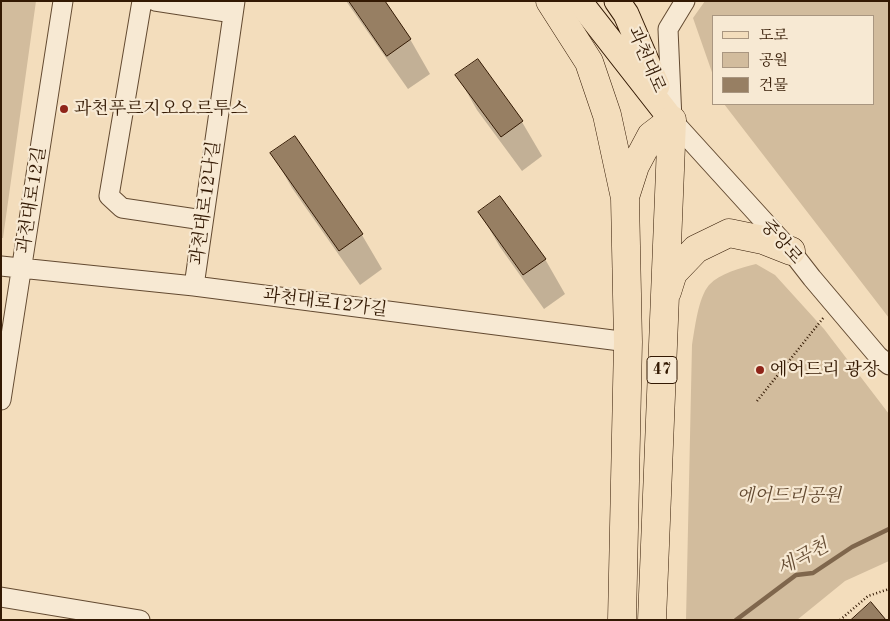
<!DOCTYPE html>
<meta charset="utf-8">
<style>
body{margin:0}
#map{position:relative;width:890px;height:621px;overflow:hidden;background:#f3ddbc;font-family:"Old Standard TT","Noto Serif KR",serif}
canvas{display:block}
.frame{position:absolute;inset:0;border:2px solid #331903;pointer-events:none}
.legend{position:absolute;left:712px;top:15px;width:162px;height:90px;box-sizing:border-box;background:#f7e9d3;border:1px solid #a99680;margin:0;padding:6px 9px;list-style:none;font-size:15px;color:#331903}
.legend li{display:flex;align-items:center;gap:10px;height:25px}
.legend b{width:25px;border:1px solid #a99680}
</style>
<div id="map">
<canvas width="890" height="621"></canvas>
<div class="frame"></div>
<ul class="legend">
<li><b style="height:6px;background:#f3ddbc"></b>도로</li>
<li><b style="height:14px;background:#d2bc9d"></b>공원</li>
<li><b style="height:14px;background:#977f63"></b>건물</li>
</ul>
</div>
<script>
const ctx = document.querySelector('canvas').getContext('2d');
ctx.lineJoin = 'round';
function fill(path, color) {
  ctx.fillStyle = color;
  ctx.fill(path, 'evenodd');
}
function stroke(path, color, width, dash) {
  ctx.strokeStyle = color;
  ctx.lineWidth = width;
  ctx.lineCap = dash ? 'butt' : 'round';
  ctx.setLineDash(dash || []);
  ctx.stroke(path);
}
function drawText(font, color, halo, rows, align = 'center') {
  ctx.font = font + ' "Old Standard TT","Noto Serif KR",serif';
  ctx.lineWidth = 4.5;
  ctx.setLineDash([]);
  ctx.textBaseline = 'middle';
  ctx.strokeStyle = halo;
  ctx.fillStyle = color;
  for (const [text, x, y, turn = 0] of rows) {
    ctx.save();
    ctx.translate(x, y);
    ctx.rotate((+turn || 0) * Math.PI / 180);
    ctx.textAlign = isNaN(turn) ? turn : align;
    if (halo) ctx.strokeText(text, 0, 0);
    ctx.fillText(text, 0, 0);
    ctx.restore();
  }
}
const green = new Path2D(`
 M 1,1 L 36,1 L 3,238 L 1,238 Z
 M 705,1 L 889,1 L 889,318 L 724,104 L 874,104 L 874,16 L 714,16 L 714,78 L 693,18 Z
 M 756,264 L 775,275 L 824,329 L 889,414 L 889,561 L 845,581 L 797,620 L 686,620 L 692,345 C 695,328 698,298 709,285 C 720,273 741,268 756,264 Z`);
const shadow = new Path2D(`
 M 346,1 L 383,1 L 410,39 L 430,74 L 408,89 Z
 M 478,60 L 522,122 L 542,156 L 522,171 L 477,110 L 457,75 Z
 M 294,138 L 362,235 L 382,269 L 360,285 L 292,188 L 272,153 Z
 M 480,213 L 545,259 L 565,294 L 544,309 L 500,247 Z`);
const stream = new Path2D(`
 M 736,620 L 796,575 L 813,573 L 852,547 L 889,529`);
const building = new Path2D(`
 M 349,1 L 385,1 L 411,39 L 387,56 Z
 M 478,59 L 523,121 L 501,137 L 455,75 Z
 M 295,136 L 363,234 L 339,251 L 270,153 Z
 M 500,196 L 546,259 L 523,275 L 478,212 Z
 M 871,602 L 886,620 L 851,620 Z`);
const path = new Path2D(`
 M 757,401 L 824,317
 M 840,620 L 868,596 L 889,589`);
const minor = new Path2D(`
 M 142,1 L 109,196 L 122,208 L 203,220
 M 155,1 L 233,13
 M 685,1 L 668,29 L 672,120 L 791,251 L 812,278 L 878,356 L 889,365
 M 1,266 L 194,286 L 628,342
 M 194,286 L 235,1
 M 1,400 L 63,1
 M 1,597 L 140,620`);
const major = new Path2D(`
 M 579,1 L 672,120
 M 617,1 L 626,14 L 657,86`);
const highway = new Path2D(`
 M 550,1 L 589,62 L 607,115 L 625,198 L 628,342 L 622,620
 M 625,197 L 635,166 L 651,136 L 672,120
 M 667,292 L 673,273 L 696,249 L 729,233 L 763,240 L 791,251
 M 652,620 L 672,120`);
const markers = [
 [64,109,5,"#8f2418"],
 [760,370,5,"#8f2418"]
];
const shields = [
 [662,370,30]
];
const shieldNames = [
 ["47",662,370]
];
const streetNames = [
 ["과천대로",646,60,67],
 ["과천대로12길",32,200,-81],
 ["과천대로12나길",206,203,-82],
 ["중앙로",781,242,49],
 ["과천대로12가길",325,303,7]
];
const poiNames = [
 ["과천푸르지오오르투스",74,109],
 ["에어드리 광장",770,370]
];
const parkNames = [
 ["에어드리공원",789,496]
];
const waterNames = [
 ["세곡천",803,558,-28]
];
fill(green, '#d2bc9d');
fill(shadow, '#0003');
stroke(stream, '#7f664c', 4.5);
fill(building, '#977f63');
stroke(building, '#331903', 1);
stroke(minor, '#634a31', 21);
stroke(major, '#331903', 27);
stroke(highway, '#331903', 29);
stroke(path, '#331903', 2.5, [1, 2.5]);
stroke(minor, '#f7e9d3', 19);
stroke(major, '#f3ddbc', 25);
stroke(highway, '#f3ddbc', 28);
for (const [x, y, r, color] of markers) {
  const dot = new Path2D();
  dot.arc(x, y, r, 0, 2 * Math.PI);
  ctx.fillStyle = color;
  ctx.fill(dot);
  stroke(dot, '#f7e9d3', 2);
}
for (const [x, y, w] of shields) {
  const box = new Path2D();
  box.roundRect(x - w / 2, y - 13.5, w, 27, 4);
  ctx.fillStyle = '#f7e9d3';
  ctx.fill(box);
  stroke(box, '#331903', 1);
}
drawText('bold 16px', '#331903', null, shieldNames);
drawText('18px', '#331903', '#f7e9d3', streetNames);
drawText('18px', '#331903', '#f7e9d3', poiNames, 'left');
drawText('italic 18px', '#634a31', '#f7e9d3', parkNames);
drawText('italic 19px', '#664d34', '#f7e9d3', waterNames);
</script>
